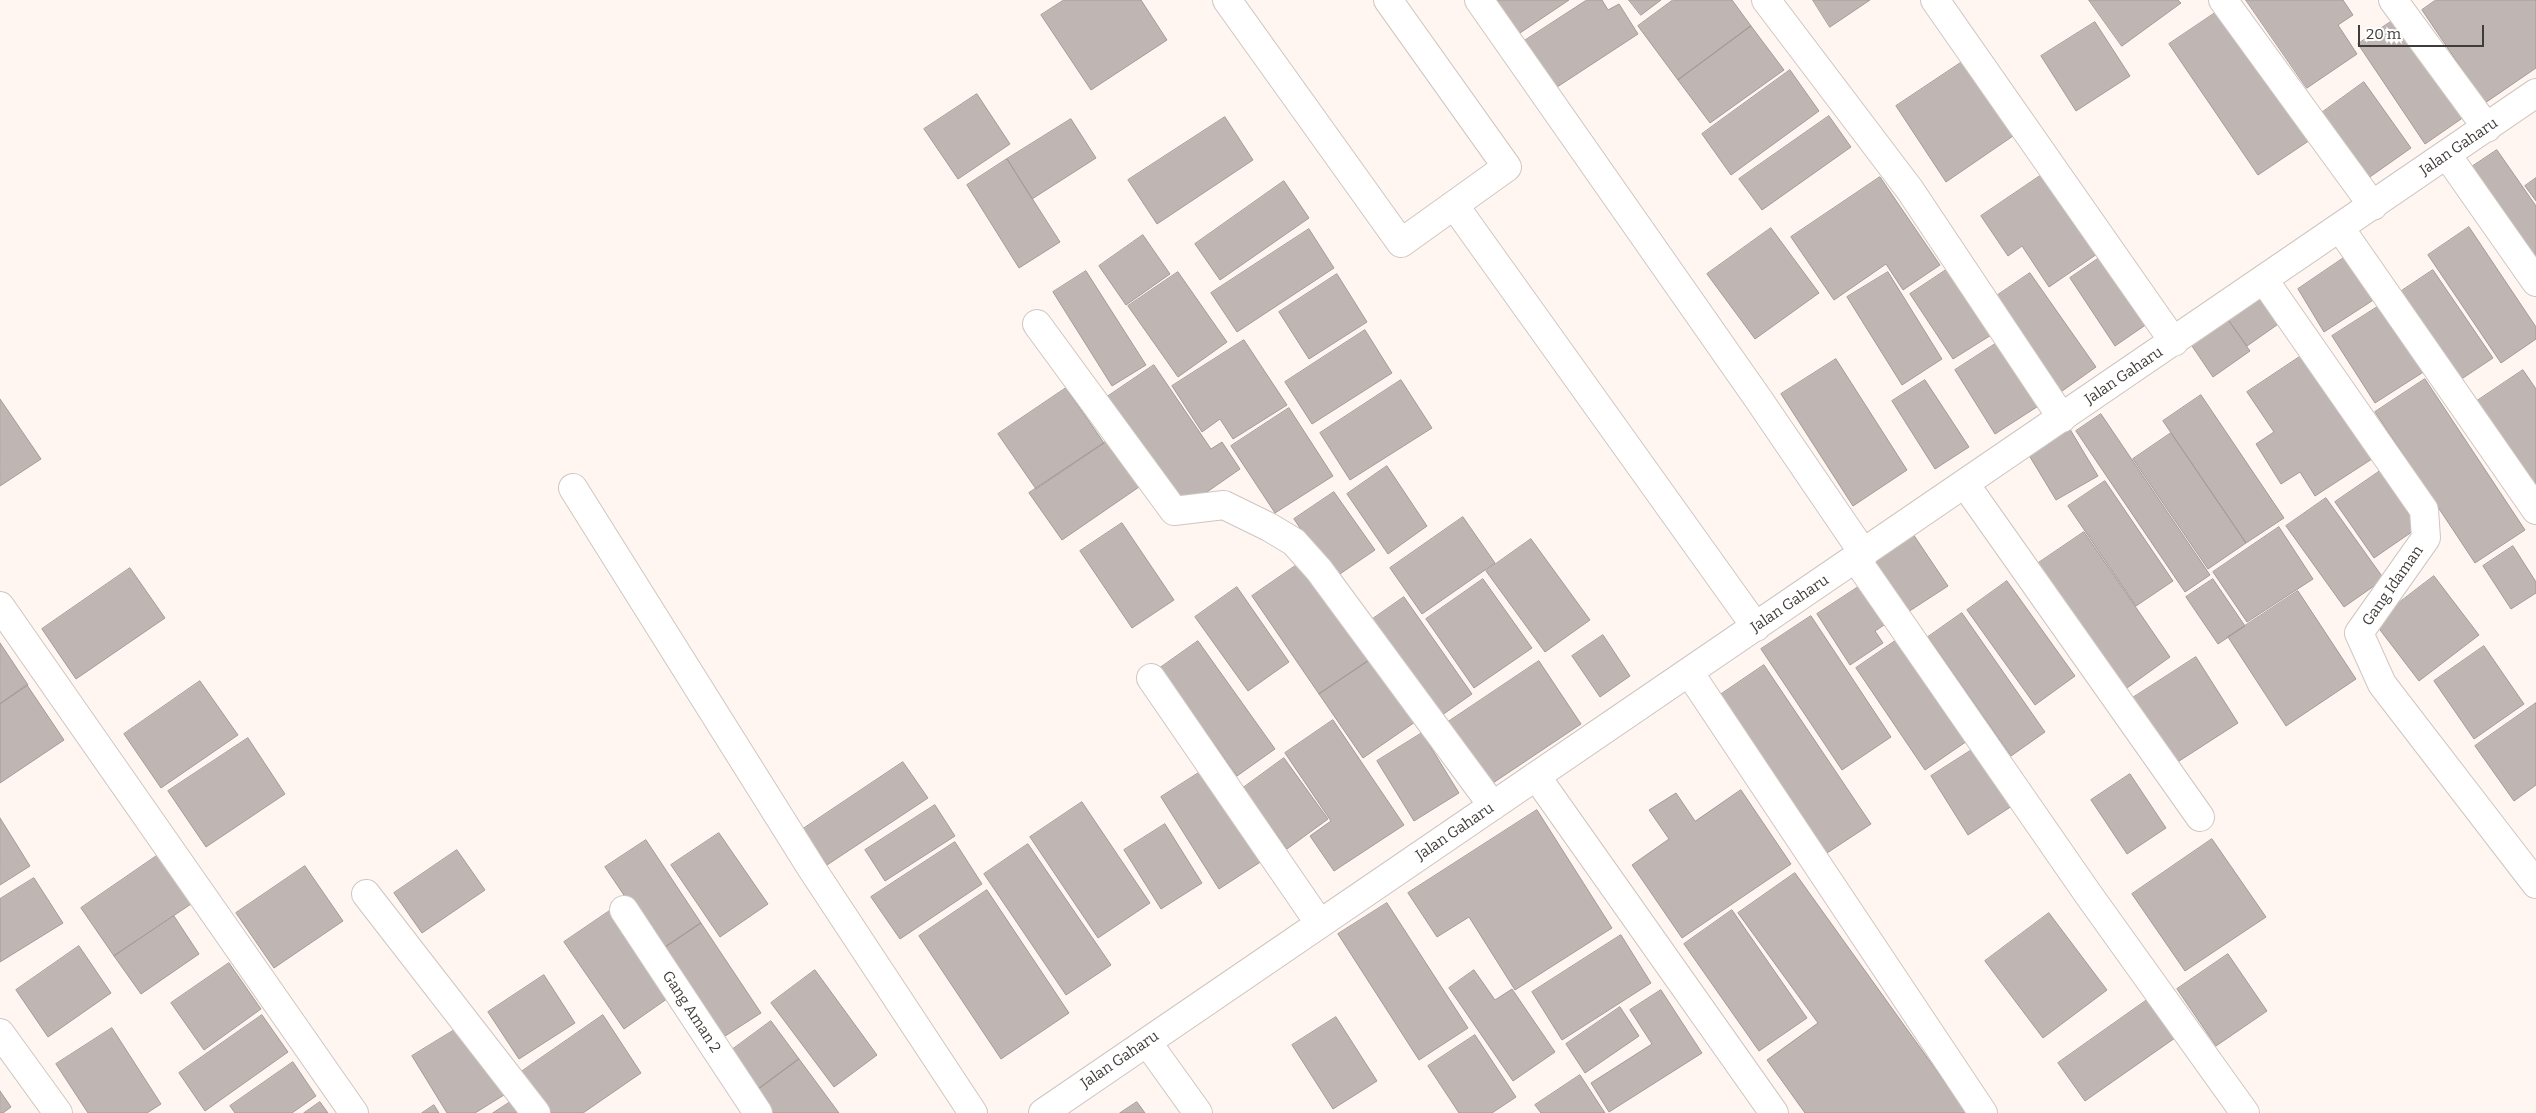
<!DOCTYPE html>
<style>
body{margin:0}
#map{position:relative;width:2536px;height:1113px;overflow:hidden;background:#fff5f1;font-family:Bitter,serif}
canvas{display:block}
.scale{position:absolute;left:2358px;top:25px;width:126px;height:22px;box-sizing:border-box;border:2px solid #403c3a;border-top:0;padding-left:6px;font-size:15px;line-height:18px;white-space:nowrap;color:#403c3a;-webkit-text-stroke:4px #fff;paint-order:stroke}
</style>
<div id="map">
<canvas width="2536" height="1113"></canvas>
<div class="scale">20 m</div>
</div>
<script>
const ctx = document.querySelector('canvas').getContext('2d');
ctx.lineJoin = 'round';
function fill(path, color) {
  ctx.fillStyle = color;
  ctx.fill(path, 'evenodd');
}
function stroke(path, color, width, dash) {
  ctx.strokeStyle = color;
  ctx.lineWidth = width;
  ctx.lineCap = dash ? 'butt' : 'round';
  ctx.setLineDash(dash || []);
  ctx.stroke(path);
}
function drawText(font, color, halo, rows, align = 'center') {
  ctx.font = font + ' Bitter,serif';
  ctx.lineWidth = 4;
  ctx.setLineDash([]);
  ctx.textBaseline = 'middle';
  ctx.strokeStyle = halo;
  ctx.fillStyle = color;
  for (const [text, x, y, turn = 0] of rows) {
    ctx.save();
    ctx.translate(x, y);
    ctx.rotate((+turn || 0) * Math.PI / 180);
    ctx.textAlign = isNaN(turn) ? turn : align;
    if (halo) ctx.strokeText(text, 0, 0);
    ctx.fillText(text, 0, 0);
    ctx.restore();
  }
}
const building = new Path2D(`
 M 1064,0 L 1141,0 L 1167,40 L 1091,90 L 1041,15 Z
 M 1494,0 L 1569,0 L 1517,35 Z
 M 1587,0 L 1602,0 L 1608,10 L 1619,4 L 1638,34 L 1551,91 L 1518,45 Z
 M 1629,0 L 1661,0 L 1641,15 Z
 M 1673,0 L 1732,0 L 1751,26 L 1678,80 L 1638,26 Z
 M 1813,0 L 1870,0 L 1830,27 Z
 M 2089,0 L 2178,0 L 2181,3 L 2122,46 Z
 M 2246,0 L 2343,0 L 2353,15 L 2338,25 L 2357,54 L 2307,88 Z
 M 2436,0 L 2536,0 L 2536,68 L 2485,103 L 2422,10 Z
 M 2224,7 L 2313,138 L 2258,175 L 2169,44 Z
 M 2398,17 L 2464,117 L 2425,144 L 2358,44 Z
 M 2095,22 L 2130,76 L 2076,111 L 2041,56 Z
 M 1751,26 L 1784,70 L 1710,123 L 1678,80 Z
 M 1962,62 L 2013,136 L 1946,182 L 1896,106 Z
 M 1790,70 L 1819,111 L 1731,175 L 1702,134 Z
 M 2364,82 L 2411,148 L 2367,179 L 2320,114 Z
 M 977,94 L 1010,144 L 958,179 L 924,129 Z
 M 1829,116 L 1851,147 L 1762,210 L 1739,179 Z
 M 1225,117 L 1253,160 L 1157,224 L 1128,180 Z
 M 1071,119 L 1096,158 L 1032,199 L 1007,159 Z
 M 2497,150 L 2536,206 L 2536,271 L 2467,170 Z
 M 1007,159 L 1060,242 L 1019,268 L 967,185 Z
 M 2043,174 L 2097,254 L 2049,287 L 2022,246 L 2008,256 L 1981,216 Z
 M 1880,177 L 1940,265 L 1903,290 L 1886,264 L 1834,300 L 1791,237 Z
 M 2536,178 L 2536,201 L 2525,186 Z
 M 1284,181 L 1309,218 L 1220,280 L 1195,244 Z
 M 2469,227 L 2536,327 L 2536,339 L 2501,363 L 2428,255 Z
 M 1771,228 L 1819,293 L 1755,339 L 1707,274 Z
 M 1309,229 L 1334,268 L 1237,332 L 1211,293 Z
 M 1143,235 L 1170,274 L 1126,305 L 1099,266 Z
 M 2351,253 L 2378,297 L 2324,332 L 2298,289 Z
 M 2102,256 L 2147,324 L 2115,346 L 2070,278 Z
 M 1952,266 L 1996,332 L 1953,359 L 1910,294 Z
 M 2433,270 L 2493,358 L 2454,384 L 2394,296 Z
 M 1086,271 L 1146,365 L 1112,386 L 1053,292 Z
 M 1178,272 L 1227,342 L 1178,377 L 1128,306 Z
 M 1888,272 L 1942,359 L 1902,385 L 1847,297 Z
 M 2030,273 L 2096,367 L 2058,394 L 1992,299 Z
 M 1337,274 L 1367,322 L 1309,359 L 1279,312 Z
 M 2266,294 L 2284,320 L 2247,346 L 2229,321 Z
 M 2382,304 L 2425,371 L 2375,403 L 2332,336 Z
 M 2229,321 L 2250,351 L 2213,377 L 2192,346 Z
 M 1365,330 L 1392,373 L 1312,424 L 1285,382 Z
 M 2003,339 L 2043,403 L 1995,434 L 1955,370 Z
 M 1244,340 L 1287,405 L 1233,439 L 1220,419 L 1202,432 L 1172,386 Z
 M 2307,352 L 2375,457 L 2315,496 L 2300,472 L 2281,484 L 2256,444 L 2274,432 L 2247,392 Z
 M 1836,359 L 1907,470 L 1853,506 L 1781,394 Z
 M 1154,365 L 1211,449 L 1222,442 L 1240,469 L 1184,508 L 1104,399 Z
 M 2523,370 L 2536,389 L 2536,500 L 2471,405 Z
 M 2425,379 L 2525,530 L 2475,563 L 2375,412 Z
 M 1401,380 L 1432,428 L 1350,480 L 1320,433 Z
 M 1925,380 L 1969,447 L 1935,469 L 1892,401 Z
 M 1066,388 L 1104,443 L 1036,489 L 998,434 Z
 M 2201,395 L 2284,518 L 2246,543 L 2163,421 Z
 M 0,399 L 41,459 L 0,486 Z
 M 1289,408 L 1333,476 L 1275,513 L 1231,446 Z
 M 2101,414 L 2210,575 L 2185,592 L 2076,431 Z
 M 2068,426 L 2098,476 L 2056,500 L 2027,452 Z
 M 2171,433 L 2246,543 L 2208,569 L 2133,459 Z
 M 1107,441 L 1139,487 L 1062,540 L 1029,493 Z
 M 1387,466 L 1427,526 L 1388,554 L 1347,494 Z
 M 2380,471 L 2419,527 L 2374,558 L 2335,502 Z
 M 2105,481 L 2173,581 L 2136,606 L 2068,506 Z
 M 1334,492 L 1375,550 L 1334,578 L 1294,519 Z
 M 2326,498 L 2384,579 L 2344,607 L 2286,526 Z
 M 1463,517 L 1495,563 L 1422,614 L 1390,568 Z
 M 1122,523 L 1174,600 L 1132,628 L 1080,551 Z
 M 2279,527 L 2313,579 L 2247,622 L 2213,572 Z
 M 2084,532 L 2170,657 L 2120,693 L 2034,566 Z
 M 1913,534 L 1948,586 L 1908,612 L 1874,560 Z
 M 1531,539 L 1590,620 L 1545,652 L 1486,571 Z
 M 2513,546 L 2536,582 L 2536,593 L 2511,609 L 2483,566 Z
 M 1304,560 L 1371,659 L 1319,694 L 1252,596 Z
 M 130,568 L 165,618 L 76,679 L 42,629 Z
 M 2434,576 L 2479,635 L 2419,681 L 2374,622 Z
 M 1483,579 L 1532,648 L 1474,688 L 1426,619 Z
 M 2213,579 L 2245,626 L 2218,644 L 2186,597 Z
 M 2007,581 L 2075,676 L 2035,705 L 1967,610 Z
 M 1866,582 L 1890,621 L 1875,631 L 1883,643 L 1850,665 L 1817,614 Z
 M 1237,587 L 1289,662 L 1248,691 L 1195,617 Z
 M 2298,591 L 2356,679 L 2286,726 L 2228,637 Z
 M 1404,597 L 1472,694 L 1435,720 L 1367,623 Z
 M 1962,613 L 2045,732 L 2011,756 L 1928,637 Z
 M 1811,616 L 1891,737 L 1842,770 L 1761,649 Z
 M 1603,635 L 1630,676 L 1600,697 L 1572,656 Z
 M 1901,637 L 1970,739 L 1925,770 L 1856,668 Z
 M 1198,641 L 1275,749 L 1237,776 L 1160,668 Z
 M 0,643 L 28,685 L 0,704 Z
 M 2484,646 L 2524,704 L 2474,739 L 2434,681 Z
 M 2196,657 L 2238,723 L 2173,765 L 2131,699 Z
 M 1371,659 L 1415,722 L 1363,758 L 1319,694 Z
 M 1539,661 L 1581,724 L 1490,785 L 1448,722 Z
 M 1764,665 L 1871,824 L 1824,855 L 1717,697 Z
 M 200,681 L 238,735 L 161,788 L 124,734 Z
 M 27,685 L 64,740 L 0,783 L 0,704 Z
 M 2536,703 L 2536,785 L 2514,801 L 2475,746 Z
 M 1333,720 L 1404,825 L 1334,871 L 1310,836 L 1331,821 L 1285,753 Z
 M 1422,733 L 1459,793 L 1414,821 L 1377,761 Z
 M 248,738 L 285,794 L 206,847 L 168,791 Z
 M 1978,746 L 2015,804 L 1968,835 L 1931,776 Z
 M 1284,758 L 1328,819 L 1287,849 L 1243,788 Z
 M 903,762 L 928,798 L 827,865 L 803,829 Z
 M 1208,767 L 1265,859 L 1219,889 L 1161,797 Z
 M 2130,774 L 2166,828 L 2127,854 L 2091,800 Z
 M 1741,790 L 1791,864 L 1682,938 L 1632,865 L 1669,839 L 1649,810 L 1676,793 L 1695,821 Z
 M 1082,802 L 1150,903 L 1098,938 L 1030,837 Z
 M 935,805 L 955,836 L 885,881 L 865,850 Z
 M 1537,810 L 1612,928 L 1515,990 L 1469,917 L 1437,937 L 1408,893 Z
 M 0,818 L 30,866 L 0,885 Z
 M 1165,824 L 1202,883 L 1161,909 L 1124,850 Z
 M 719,833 L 768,904 L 720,937 L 671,865 Z
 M 2212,839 L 2266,917 L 2185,971 L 2132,894 Z
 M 646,840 L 701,923 L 661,950 L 605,867 Z
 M 955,842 L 982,884 L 900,939 L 871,897 Z
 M 1028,844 L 1111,965 L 1066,995 L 984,874 Z
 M 457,850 L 485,890 L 422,933 L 394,893 Z
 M 158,855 L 191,904 L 114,956 L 81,908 Z
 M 305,866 L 343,921 L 274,968 L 236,913 Z
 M 1795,873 L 1967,1113 L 1805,1113 L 1767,1060 L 1818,1023 L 1738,913 Z
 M 34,878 L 63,923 L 0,962 L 0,899 Z
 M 987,890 L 1069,1013 L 1001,1059 L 919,936 Z
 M 1387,903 L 1468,1028 L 1419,1060 L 1338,934 Z
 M 611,910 L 671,996 L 624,1029 L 564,942 Z
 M 1732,910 L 1807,1018 L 1759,1051 L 1684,944 Z
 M 2049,913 L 2107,990 L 2043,1038 L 1985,961 Z
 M 174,916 L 199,954 L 141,994 L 114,956 Z
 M 701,923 L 761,1013 L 719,1040 L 661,950 Z
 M 1621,935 L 1651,983 L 1562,1040 L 1532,992 Z
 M 79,946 L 111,993 L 48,1037 L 16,990 Z
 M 2228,954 L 2267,1011 L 2216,1046 L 2177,989 Z
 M 229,963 L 261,1009 L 204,1050 L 171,1003 Z
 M 815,970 L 877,1055 L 834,1087 L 771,1003 Z
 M 1474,970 L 1495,1000 L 1512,989 L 1555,1052 L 1513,1081 L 1449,988 Z
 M 544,975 L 575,1023 L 519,1059 L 488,1012 Z
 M 1661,990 L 1702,1053 L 1609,1112 L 1591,1083 L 1652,1044 L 1630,1010 Z
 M 2147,1000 L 2175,1038 L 2085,1101 L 2058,1063 Z
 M 1620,1007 L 1639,1036 L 1585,1073 L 1566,1044 Z
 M 262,1015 L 288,1052 L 205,1111 L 179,1073 Z
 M 603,1015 L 641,1073 L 583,1113 L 549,1113 L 521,1072 Z
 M 1336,1017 L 1377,1081 L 1333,1109 L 1292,1045 Z
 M 771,1021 L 799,1059 L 753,1093 L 725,1055 Z
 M 461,1026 L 504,1095 L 475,1113 L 447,1113 L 412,1056 Z
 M 112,1028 L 161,1104 L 147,1113 L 88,1113 L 56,1064 Z
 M 1475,1035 L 1516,1097 L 1492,1113 L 1459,1113 L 1428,1066 Z
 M 799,1059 L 839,1113 L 768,1113 L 753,1093 Z
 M 293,1062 L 316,1096 L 292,1113 L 235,1113 L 230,1106 Z
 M 1580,1075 L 1605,1113 L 1541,1113 L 1535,1105 Z
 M 0,1091 L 11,1107 L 3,1113 L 0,1113 Z
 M 518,1097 L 528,1113 L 493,1113 Z
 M 320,1102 L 328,1113 L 304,1113 Z
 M 1137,1102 L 1145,1113 L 1120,1113 Z
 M 434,1105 L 439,1113 L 422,1113 Z`);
const street = new Path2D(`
 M 1227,0 L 1401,243 L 1454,205 L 1756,627
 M 1388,0 L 1507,167 L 1454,205
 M 1479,0 L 1759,400 L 1864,554
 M 1766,0 L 1910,190 L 2062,418
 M 1935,0 L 2174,342
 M 2223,0 L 2373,206
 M 2393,0 L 2487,128
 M 2447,155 L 2536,282
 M 2340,228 L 2536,510
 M 2264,280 L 2424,510 L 2426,538 L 2359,633 L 2382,684 L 2536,884
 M 1037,324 L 1174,511 L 1224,505 L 1269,527 L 1294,542 L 1319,570 L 1493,806
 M 1965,484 L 2200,817
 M 573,488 L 812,869 L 973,1113
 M 1856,559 L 2088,894 L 2245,1113
 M 0,606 L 354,1113
 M 1689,672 L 1983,1113
 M 1151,678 L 1320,924
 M 1536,776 L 1774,1113
 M 366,894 L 536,1113
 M 624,910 L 758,1113
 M 0,1033 L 58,1113
 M 1147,1042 L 1198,1113
 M 1043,1113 L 2536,93`);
const streetNames = [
 ["Jalan Gaharu",2459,147,-34],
 ["Jalan Gaharu",2124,376,-34],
 ["Gang Idaman",2393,586,-55],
 ["Jalan Gaharu",1790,604,-34],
 ["Jalan Gaharu",1455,832,-34],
 ["Gang Aman 2",691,1012,57],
 ["Jalan Gaharu",1120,1060,-34]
];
fill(building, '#bfb6b3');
stroke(building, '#a49b98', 1);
stroke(street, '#cfc6c2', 30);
stroke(street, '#fff', 28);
drawText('15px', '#403c3a', '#fff', streetNames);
</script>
